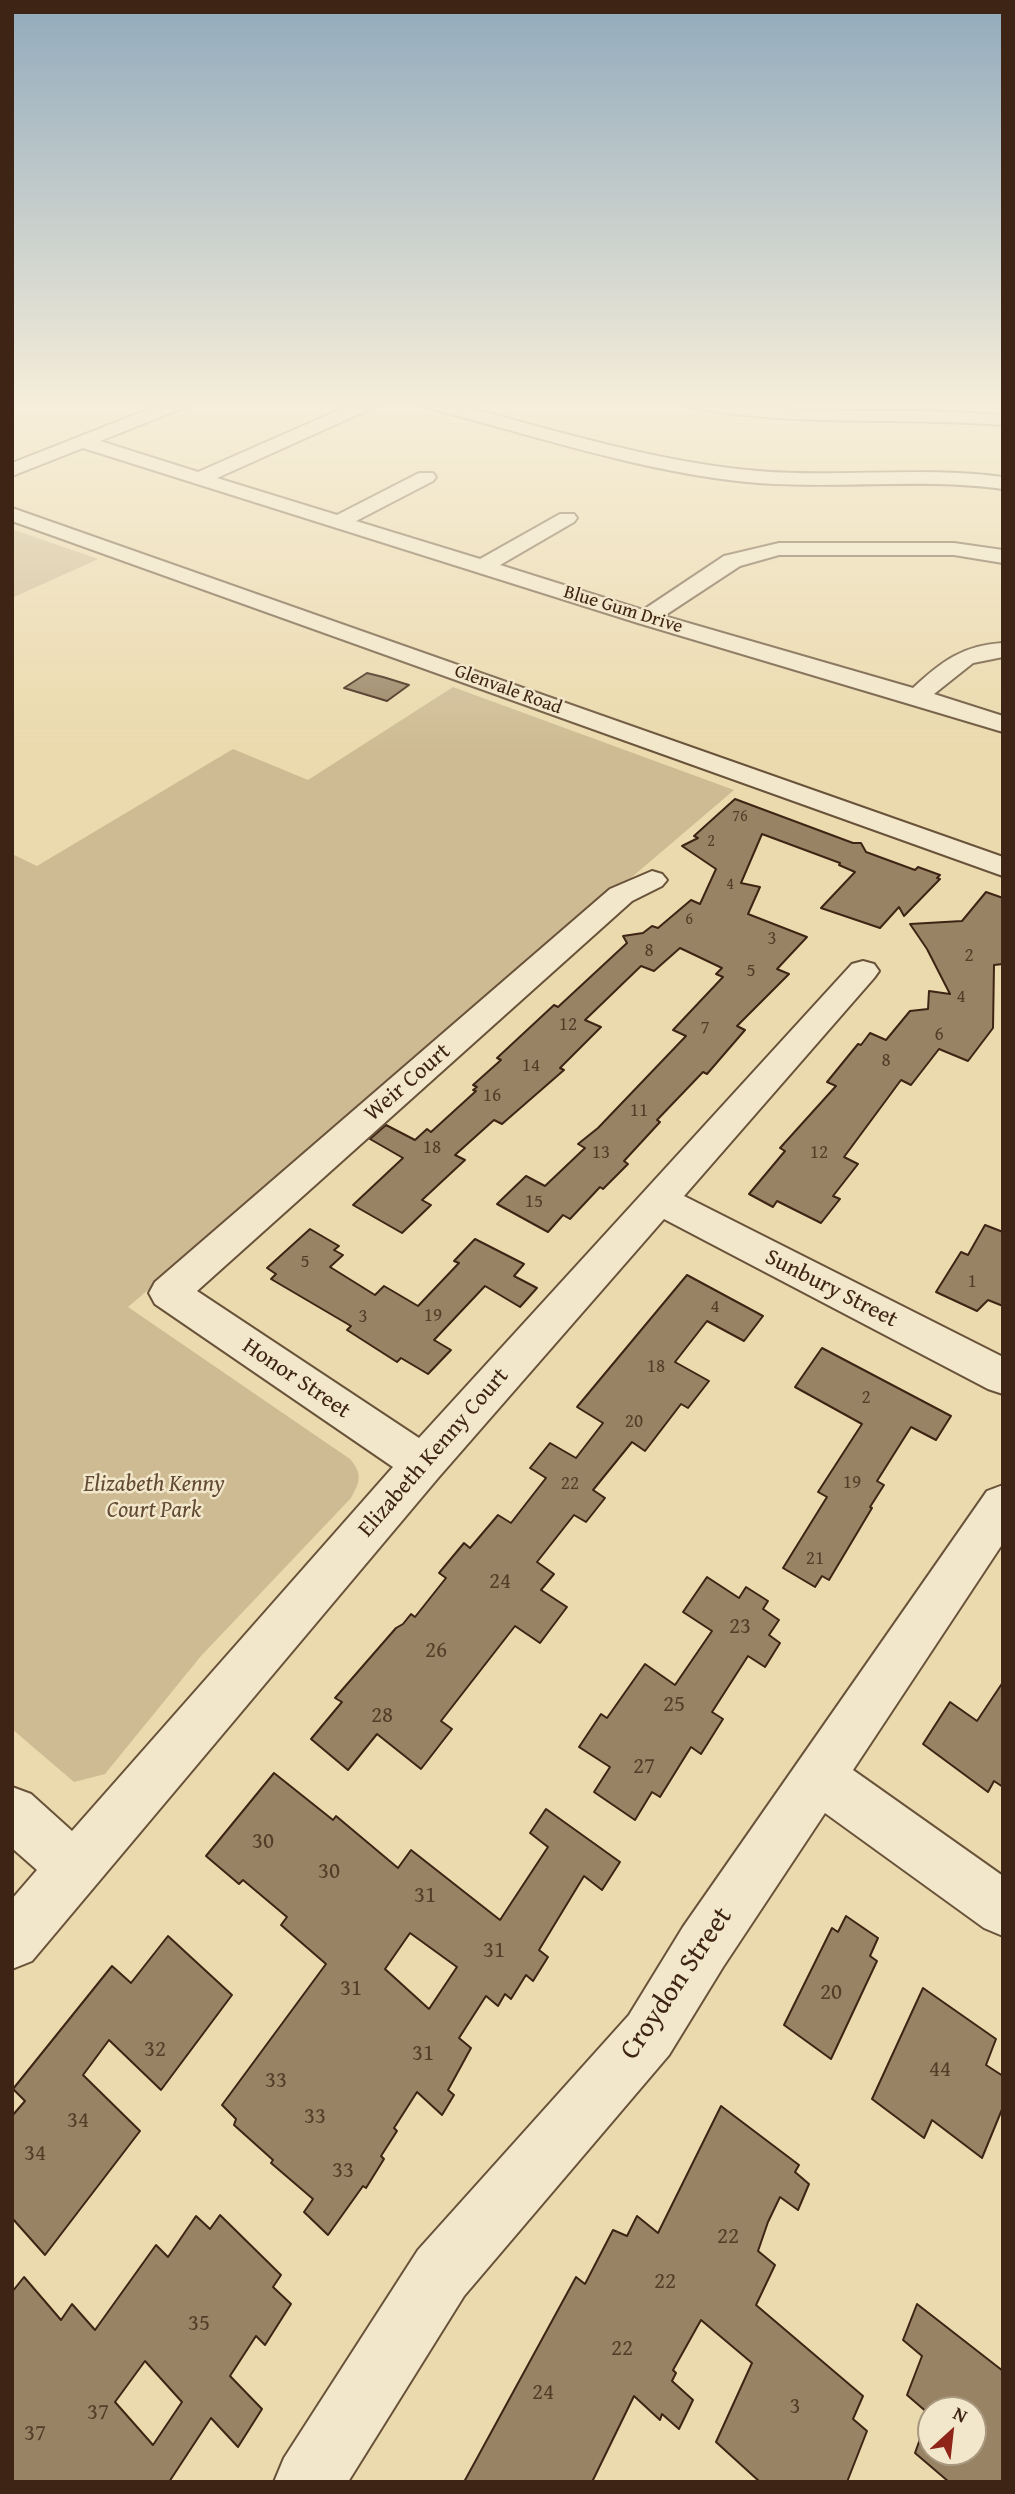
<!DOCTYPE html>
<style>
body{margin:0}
#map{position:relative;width:1015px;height:2494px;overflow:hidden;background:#ebdaad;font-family:"Gentium Book Plus",serif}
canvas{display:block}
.frame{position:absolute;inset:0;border:14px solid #3e2414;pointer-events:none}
.north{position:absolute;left:917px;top:2396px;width:70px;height:70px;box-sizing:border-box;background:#f2e7ca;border:2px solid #aa9981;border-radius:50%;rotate:27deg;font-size:19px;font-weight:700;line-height:28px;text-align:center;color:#3e2414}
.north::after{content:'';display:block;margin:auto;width:24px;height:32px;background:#8f2418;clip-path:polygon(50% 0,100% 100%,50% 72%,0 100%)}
</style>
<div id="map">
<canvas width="1015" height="2494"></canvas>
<div class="frame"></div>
<div class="north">N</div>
</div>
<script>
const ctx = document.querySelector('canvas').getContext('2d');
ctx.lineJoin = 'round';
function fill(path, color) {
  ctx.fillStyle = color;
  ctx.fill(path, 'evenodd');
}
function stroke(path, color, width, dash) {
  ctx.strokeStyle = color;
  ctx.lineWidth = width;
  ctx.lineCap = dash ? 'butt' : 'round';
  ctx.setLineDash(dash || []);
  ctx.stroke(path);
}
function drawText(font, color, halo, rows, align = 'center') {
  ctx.font = font + ' "Gentium Book Plus",serif';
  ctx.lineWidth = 5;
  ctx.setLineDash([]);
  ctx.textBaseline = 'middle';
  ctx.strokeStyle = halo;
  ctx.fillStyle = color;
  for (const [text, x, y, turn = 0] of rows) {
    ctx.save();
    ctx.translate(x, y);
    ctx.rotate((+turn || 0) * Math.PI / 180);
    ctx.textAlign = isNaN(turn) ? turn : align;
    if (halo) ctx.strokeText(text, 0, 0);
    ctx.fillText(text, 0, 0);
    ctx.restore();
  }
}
const green = new Path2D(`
 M 12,529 L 98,559 L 12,598 Z
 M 453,687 L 734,790 L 128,1307 L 350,1459 C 363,1474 360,1482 351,1498 L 201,1656 L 105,1774 L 74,1782 L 12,1729 L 12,854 L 37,866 L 233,749 L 308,780 Z`);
const building = new Path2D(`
 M 367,673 L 383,677 L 409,685 L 387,701 L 344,688 Z
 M 735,799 L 853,843 L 861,843 L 866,852 L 915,870 L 918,867 L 940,875 L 937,878 L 940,879 L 904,916 L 899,907 L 880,928 L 821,908 L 855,872 L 839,865 L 840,863 L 762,834 L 741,883 L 760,887 L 748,914 L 807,937 L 777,969 L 789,974 L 737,1026 L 745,1030 L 707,1074 L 703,1072 L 657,1120 L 660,1122 L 624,1161 L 628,1164 L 603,1189 L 600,1187 L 570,1219 L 563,1215 L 548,1232 L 497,1204 L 526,1176 L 545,1186 L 585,1148 L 578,1144 L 598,1128 L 686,1036 L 673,1030 L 723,977 L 716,974 L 722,968 L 680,948 L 654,971 L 641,966 L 585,1020 L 601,1027 L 560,1068 L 564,1070 L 502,1124 L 494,1120 L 455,1155 L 465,1160 L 422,1200 L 431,1205 L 402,1233 L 353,1205 L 403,1158 L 370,1139 L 386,1125 L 415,1140 L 427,1129 L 431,1132 L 476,1091 L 473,1090 L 477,1087 L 473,1085 L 501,1060 L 497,1058 L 554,1005 L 558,1007 L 627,943 L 623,936 L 643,933 L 652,926 L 658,928 L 691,900 L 700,904 L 716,869 L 682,846 L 698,838 L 694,836 Z
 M 986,892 L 1003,898 L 1003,964 L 994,965 L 993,1028 L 968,1061 L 939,1049 L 911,1085 L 901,1080 L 844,1157 L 858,1164 L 833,1196 L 840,1199 L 821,1223 L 777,1201 L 773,1207 L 749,1194 L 785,1151 L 780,1148 L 836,1086 L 827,1082 L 858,1044 L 861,1045 L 870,1033 L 886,1040 L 910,1011 L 928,1009 L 929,991 L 950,994 L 927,949 L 910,924 L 962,921 Z
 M 985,1225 L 1003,1232 L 1003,1306 L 988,1300 L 977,1311 L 936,1292 L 961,1252 L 968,1255 Z
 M 310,1229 L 339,1246 L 334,1250 L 343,1255 L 330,1267 L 375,1295 L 384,1286 L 418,1306 L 459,1263 L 454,1261 L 475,1239 L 524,1264 L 514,1276 L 537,1288 L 520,1307 L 485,1286 L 434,1340 L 451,1350 L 428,1374 L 401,1358 L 397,1362 L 347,1330 L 351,1326 L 271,1279 L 276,1274 L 267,1268 Z
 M 687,1275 L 763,1316 L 744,1341 L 707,1321 L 675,1362 L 709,1381 L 688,1408 L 681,1404 L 645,1451 L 632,1442 L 593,1490 L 605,1498 L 586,1522 L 574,1515 L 537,1562 L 554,1574 L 541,1590 L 567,1607 L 540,1643 L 515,1626 L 441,1721 L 452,1729 L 421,1769 L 377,1734 L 348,1770 L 311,1739 L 342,1702 L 335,1698 L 396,1628 L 403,1624 L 411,1614 L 415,1617 L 446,1578 L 439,1573 L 464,1543 L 470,1548 L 498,1515 L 511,1523 L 546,1478 L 530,1468 L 550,1443 L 576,1458 L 603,1423 L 577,1407 Z
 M 822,1348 L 951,1416 L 936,1440 L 911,1427 L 877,1481 L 884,1485 L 870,1507 L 872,1508 L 829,1580 L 822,1576 L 815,1587 L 783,1568 L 827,1497 L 818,1492 L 862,1424 L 795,1387 Z
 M 707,1577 L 739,1598 L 746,1587 L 768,1601 L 763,1609 L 779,1620 L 769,1635 L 780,1643 L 765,1667 L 748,1656 L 712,1712 L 723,1719 L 701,1754 L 691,1747 L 660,1797 L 652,1792 L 635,1820 L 594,1792 L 610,1767 L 579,1747 L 601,1714 L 607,1718 L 645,1664 L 675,1685 L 712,1631 L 683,1612 Z
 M 1003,1682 L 1003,1787 L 994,1781 L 988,1792 L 923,1744 L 950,1702 L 977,1721 Z
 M 274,1773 L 333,1820 L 336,1816 L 398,1868 L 411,1850 L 500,1920 L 548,1847 L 530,1833 L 546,1809 L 620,1862 L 602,1890 L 584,1876 L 539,1950 L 548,1957 L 533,1981 L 526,1975 L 511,1999 L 505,1994 L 498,2006 L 486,1996 L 459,2038 L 471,2048 L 448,2090 L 454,2095 L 442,2115 L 417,2092 L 394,2128 L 397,2131 L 381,2156 L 384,2159 L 366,2188 L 363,2186 L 328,2235 L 304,2212 L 313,2199 L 271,2163 L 273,2160 L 234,2125 L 236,2119 L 222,2105 L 326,1964 L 281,1925 L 287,1917 L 243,1880 L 239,1884 L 206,1856 ZM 410,1933 L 457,1967 L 429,2009 L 385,1969 Z
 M 846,1916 L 878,1938 L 870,1956 L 877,1961 L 831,2059 L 784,2025 L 832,1928 L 838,1932 Z
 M 168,1936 L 232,1995 L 161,2090 L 109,2040 L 83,2075 L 140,2131 L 45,2255 L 12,2218 L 12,2116 L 25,2101 L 13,2089 L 112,1966 L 131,1983 Z
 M 923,1988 L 996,2039 L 986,2065 L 1003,2076 L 1003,2107 L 982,2158 L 932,2120 L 924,2138 L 872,2099 Z
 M 721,2106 L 799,2165 L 795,2172 L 809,2184 L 798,2210 L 780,2197 L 768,2222 L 758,2251 L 775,2265 L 756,2305 L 863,2396 L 853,2419 L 867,2431 L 847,2482 L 760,2482 L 716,2442 L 752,2363 L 701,2320 L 673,2370 L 676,2373 L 672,2381 L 693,2400 L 679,2429 L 662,2414 L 660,2420 L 634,2396 L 592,2482 L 464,2482 L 576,2277 L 585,2284 L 613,2230 L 627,2236 L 637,2216 L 658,2233 Z
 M 220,2215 L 281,2275 L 273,2287 L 291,2304 L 265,2345 L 256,2336 L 230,2376 L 262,2409 L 238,2447 L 211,2418 L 169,2482 L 12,2482 L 12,2292 L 24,2277 L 61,2320 L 72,2304 L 95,2330 L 156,2245 L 168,2257 L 196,2216 L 210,2229 ZM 145,2361 L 182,2402 L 153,2445 L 115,2402 Z
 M 917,2304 L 1003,2371 L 1003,2482 L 949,2482 L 915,2453 L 929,2414 L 907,2395 L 922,2356 L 903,2340 ZM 931,2410 L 973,2410 L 973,2452 L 931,2452 Z`);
const minor = new Path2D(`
 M 167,402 L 191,402 L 188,406 L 100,441 L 198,472 L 357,402 L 380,402 L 377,406 L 217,478 L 337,515 L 419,473 L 433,473 L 436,477 L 433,481 L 356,521 L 480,559 L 560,514 L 574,514 L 577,518 L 574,522 L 500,565 L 643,610 L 724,556 L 779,543 L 954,543 L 1003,550 L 1003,563 L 954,555 L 779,555 L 740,566 L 664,616 L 913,688 C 941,662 963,645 1003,643 L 1003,657 L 973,663 L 934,694 L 1003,716 L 1003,732 L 638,623 L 83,448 L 12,476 L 12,463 Z
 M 418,402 L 446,402 C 549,428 652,462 758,471 C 840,478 921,466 1003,477 L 1003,489 C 921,478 840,489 758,483 C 647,474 529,434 421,406 Z
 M 681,402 C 721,398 763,408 804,410 C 870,412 936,409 1003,415 L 1003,425 C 898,417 794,427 690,407 Z
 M 12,508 L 1003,857 L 1003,876 L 12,521 Z
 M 652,871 L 662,874 L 667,880 L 662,886 L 632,901 L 197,1291 L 419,1438 L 852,964 L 863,961 L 874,964 L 879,971 L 874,978 L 684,1196 L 1003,1357 L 1003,1394 L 988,1389 L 664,1219 L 438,1478 L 32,1961 L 12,1969 L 12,1899 L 37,1870 L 12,1848 L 12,1787 L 31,1794 L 72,1831 L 393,1467 L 155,1304 L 149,1293 L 155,1282 L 610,889 Z
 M 1003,1485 L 1003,1543 L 853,1770 L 1003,1876 L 1003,1936 L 984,1928 L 825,1813 L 723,1967 L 669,2055 L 464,2296 L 348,2482 L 274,2482 L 284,2458 L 418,2250 L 629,2015 L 683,1927 L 987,1491 Z`);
const farNumbernames = [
 ["76",740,817],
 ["2",711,842],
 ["4",730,885],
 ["6",689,920]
];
const farStreetnames = [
 ["Blue Gum Drive",623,610,17],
 ["Glenvale Road",508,690,20]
];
const numberNames = [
 ["3",772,939],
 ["8",649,951],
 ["2",969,956],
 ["5",751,971],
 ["4",961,997],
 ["12",568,1025],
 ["7",705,1028],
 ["6",939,1035],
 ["8",886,1061],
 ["14",531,1066],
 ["16",492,1096],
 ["11",639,1111],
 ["18",432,1148],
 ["13",601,1153],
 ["12",819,1153],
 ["15",534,1202],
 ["5",305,1262],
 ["1",972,1282],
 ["4",715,1307],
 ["19",433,1316],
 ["3",363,1317],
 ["18",656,1367],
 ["2",866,1398],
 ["20",634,1422],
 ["19",852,1483],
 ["22",570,1484],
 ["21",815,1559]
];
const streetNames = [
 ["Weir Court",408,1083,-41],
 ["Sunbury Street",831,1289,27],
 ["Honor Street",296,1379,34],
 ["Elizabeth Kenny Court",434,1453,-49]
];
const parkNames = [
 ["Elizabeth Kenny",154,1485],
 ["Court Park",154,1511]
];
const nearNumbernames = [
 ["24",500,1582],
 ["23",740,1627],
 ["26",436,1651],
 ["25",674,1705],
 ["28",382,1716],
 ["27",644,1767],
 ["30",263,1842],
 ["30",329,1872],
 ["31",425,1896],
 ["31",494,1951],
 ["31",351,1989],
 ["20",831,1993],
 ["32",155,2050],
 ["31",423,2054],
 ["44",940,2070],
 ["33",276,2081],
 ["33",315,2117],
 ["34",78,2121],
 ["34",35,2154],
 ["33",343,2171],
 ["22",728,2237],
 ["22",665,2282],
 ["35",199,2324],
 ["22",622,2349],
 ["24",543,2393],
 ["3",795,2407],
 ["37",98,2413],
 ["37",35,2434]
];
const nearStreetnames = [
 ["Croydon Street",677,1984,-56]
];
fill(green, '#cebb93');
fill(building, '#988364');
stroke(building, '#3e2414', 2);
stroke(minor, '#69523a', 4);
fill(minor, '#f2e7ca');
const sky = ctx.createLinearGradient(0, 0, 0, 751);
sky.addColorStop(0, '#91aabc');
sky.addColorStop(0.54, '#f6eeda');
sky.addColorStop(1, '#f6eeda00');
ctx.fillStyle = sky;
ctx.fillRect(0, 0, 1015, 751);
drawText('16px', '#543c28', null, farNumbernames);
drawText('19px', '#3e2414', '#f2e7ca', farStreetnames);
drawText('19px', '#543c28', null, numberNames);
drawText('23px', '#3e2414', '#f2e7ca', streetNames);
drawText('italic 23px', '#624a34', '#f2e7ca', parkNames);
drawText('23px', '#543c28', null, nearNumbernames);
drawText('28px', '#3e2414', '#f2e7ca', nearStreetnames);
</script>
